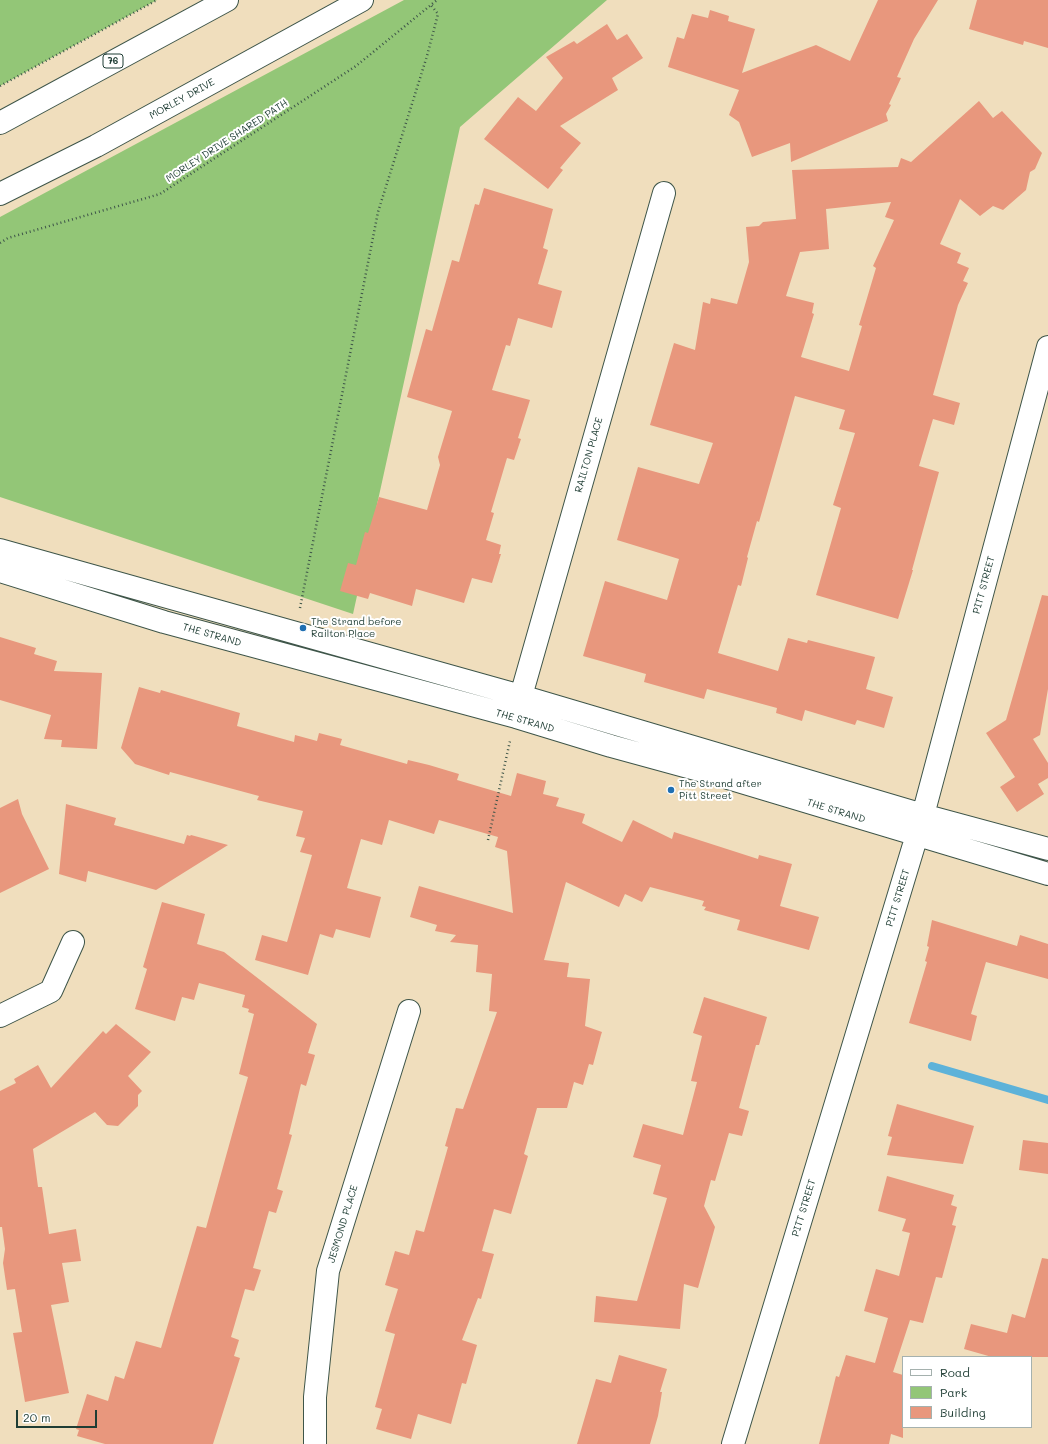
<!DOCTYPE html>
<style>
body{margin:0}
#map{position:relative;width:1048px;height:1444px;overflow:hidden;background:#f0debd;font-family:Mali,sans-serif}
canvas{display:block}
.legend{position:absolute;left:902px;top:1356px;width:130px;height:72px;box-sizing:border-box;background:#fff;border:1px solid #a5b1ae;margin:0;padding:5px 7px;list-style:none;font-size:12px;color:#1f3d34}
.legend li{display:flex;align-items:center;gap:8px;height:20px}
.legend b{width:20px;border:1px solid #a5b1ae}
.scale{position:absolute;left:16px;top:1410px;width:81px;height:18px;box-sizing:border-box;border:2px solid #1f3d34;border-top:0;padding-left:5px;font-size:12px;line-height:14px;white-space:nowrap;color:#1f3d34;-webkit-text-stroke:3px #fff;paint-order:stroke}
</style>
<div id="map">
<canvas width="1048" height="1444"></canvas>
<ul class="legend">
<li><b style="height:5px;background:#fff"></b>Road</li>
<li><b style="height:11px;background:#93c677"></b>Park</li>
<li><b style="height:11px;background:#e8977d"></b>Building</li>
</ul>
<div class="scale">20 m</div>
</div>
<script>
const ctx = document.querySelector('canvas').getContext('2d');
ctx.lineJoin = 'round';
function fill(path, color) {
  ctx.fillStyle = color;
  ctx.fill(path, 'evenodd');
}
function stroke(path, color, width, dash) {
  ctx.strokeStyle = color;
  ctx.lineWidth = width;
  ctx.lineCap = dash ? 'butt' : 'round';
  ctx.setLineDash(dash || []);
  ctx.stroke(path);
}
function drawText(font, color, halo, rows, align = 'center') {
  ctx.font = font + ' Mali,sans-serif';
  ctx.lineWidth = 4;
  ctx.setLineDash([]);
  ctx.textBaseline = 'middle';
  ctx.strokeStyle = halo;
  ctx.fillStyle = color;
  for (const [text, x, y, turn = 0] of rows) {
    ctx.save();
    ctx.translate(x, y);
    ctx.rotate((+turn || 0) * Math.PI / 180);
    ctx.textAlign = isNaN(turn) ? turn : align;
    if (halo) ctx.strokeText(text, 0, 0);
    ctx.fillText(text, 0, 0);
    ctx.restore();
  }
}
const green = new Path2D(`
 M 0,0 L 157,0 L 0,86 Z
 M 404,0 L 607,0 L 460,127 L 353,614 L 0,497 L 0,217 Z`);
const stream = new Path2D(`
 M 932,1066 L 1048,1100`);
const building = new Path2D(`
 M 878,0 L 938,0 L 914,39 L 897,77 L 901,78 L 889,104 L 891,105 L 886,114 L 888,121 L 791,162 L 790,143 L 752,157 L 739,122 L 729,115 L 739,90 L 668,67 L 677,37 L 684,39 L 692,14 L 708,18 L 710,10 L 729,16 L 728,21 L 755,29 L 742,73 L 816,45 L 850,61 Z
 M 977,0 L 1048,0 L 1048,48 L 1024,41 L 1023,45 L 969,29 Z
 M 607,24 L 617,40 L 627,34 L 643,58 L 612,78 L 618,90 L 560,126 L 581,143 L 560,168 L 563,170 L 548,189 L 484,139 L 518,97 L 536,111 L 563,78 L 546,57 L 574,41 L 577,44 Z
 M 979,101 L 993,118 L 1002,111 L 1042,153 L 1035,169 L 1030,172 L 1026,190 L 1003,210 L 993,206 L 980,216 L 960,199 L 940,244 L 961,253 L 957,263 L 969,268 L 963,281 L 968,283 L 958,305 L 933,395 L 960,403 L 954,425 L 933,419 L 919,466 L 939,472 L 912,570 L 913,570 L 898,619 L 816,595 L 841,508 L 833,505 L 855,433 L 839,429 L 845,410 L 795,396 L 759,522 L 757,521 L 747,557 L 748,558 L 741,586 L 738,585 L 718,653 L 778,671 L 788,638 L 807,643 L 808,640 L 875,657 L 866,689 L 893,697 L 884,728 L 857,720 L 855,725 L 805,710 L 802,721 L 776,713 L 777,708 L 707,689 L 704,699 L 644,682 L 646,674 L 583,656 L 605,581 L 667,600 L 679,559 L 617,540 L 638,467 L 699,484 L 713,443 L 650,425 L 674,343 L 695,350 L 703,302 L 710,304 L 711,298 L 737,304 L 749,262 L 746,227 L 759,226 L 763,222 L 796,219 L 792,170 L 898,167 L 901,158 L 911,162 ZM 891,202 L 885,217 L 894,220 L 873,266 L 876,268 L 859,325 L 862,326 L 849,371 L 801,357 L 814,314 L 812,313 L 814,303 L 786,296 L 800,252 L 829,249 L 826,209 Z
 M 484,188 L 553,209 L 543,248 L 548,250 L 538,284 L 562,291 L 552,328 L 518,318 L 510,346 L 506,345 L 492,390 L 530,400 L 518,438 L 521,439 L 514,460 L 507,458 L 491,512 L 494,513 L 486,540 L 501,545 L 499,554 L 501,554 L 492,583 L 472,578 L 464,603 L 416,589 L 412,606 L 370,593 L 368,599 L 340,591 L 348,563 L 356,565 L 365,532 L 368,533 L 379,497 L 427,510 L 440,465 L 438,457 L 452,411 L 407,397 L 426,329 L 432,331 L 452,260 L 459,262 L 475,204 L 479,205 Z
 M 1042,595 L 1048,596 L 1048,689 L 1040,735 L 1033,739 L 1048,763 L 1048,778 L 1038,784 L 1044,794 L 1017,812 L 1000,787 L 1015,777 L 986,733 L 1006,720 Z
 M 0,637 L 36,648 L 34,654 L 57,661 L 54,671 L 102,673 L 97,749 L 61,747 L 62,740 L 44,739 L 51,715 L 0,700 Z
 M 139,687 L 160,693 L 161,690 L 240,713 L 237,726 L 294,742 L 295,735 L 317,741 L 319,733 L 342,739 L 340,745 L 407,764 L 408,760 L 429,765 L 459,774 L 457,780 L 511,796 L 517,773 L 546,781 L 543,794 L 559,798 L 556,806 L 585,814 L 582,823 L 622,842 L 633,820 L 672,839 L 674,832 L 758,859 L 759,855 L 792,864 L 780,906 L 819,917 L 809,950 L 737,930 L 740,920 L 704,910 L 706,907 L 702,906 L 704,901 L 650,887 L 642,902 L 625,894 L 619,907 L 566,882 L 544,960 L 569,963 L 567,977 L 590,979 L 585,1026 L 602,1032 L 601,1035 L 593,1065 L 589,1064 L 583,1085 L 574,1082 L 567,1108 L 537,1108 L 524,1154 L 528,1156 L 511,1214 L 494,1209 L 482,1251 L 494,1254 L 481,1299 L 478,1298 L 462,1340 L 477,1345 L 466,1384 L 462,1383 L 451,1424 L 418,1414 L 411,1439 L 376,1429 L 382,1409 L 375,1407 L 395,1334 L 385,1331 L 398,1289 L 385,1285 L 395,1251 L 409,1255 L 416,1230 L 424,1232 L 448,1147 L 445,1146 L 456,1108 L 463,1109 L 497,1012 L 489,1011 L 492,974 L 476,972 L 478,945 L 450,942 L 456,935 L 435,931 L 437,925 L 410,917 L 419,886 L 513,913 L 507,851 L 495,847 L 498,837 L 439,820 L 434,834 L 389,820 L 382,845 L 361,839 L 347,888 L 381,897 L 370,938 L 336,929 L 333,938 L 320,934 L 308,975 L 255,960 L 262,935 L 287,942 L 312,855 L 300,852 L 305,838 L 296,836 L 303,811 L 257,800 L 259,796 L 170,772 L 169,775 L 135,764 L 121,748 Z
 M 18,799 L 22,814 L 49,869 L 0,893 L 0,808 Z
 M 66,804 L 116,818 L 114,825 L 184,844 L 187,835 L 190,836 L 191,835 L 228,845 L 156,890 L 88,871 L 86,882 L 59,874 Z
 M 162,902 L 205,914 L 197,944 L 224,952 L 317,1024 L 308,1053 L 315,1055 L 306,1086 L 301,1084 L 289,1134 L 292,1135 L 277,1189 L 283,1191 L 276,1213 L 269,1211 L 253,1268 L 261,1270 L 254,1291 L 245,1289 L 231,1337 L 239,1340 L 234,1356 L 240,1358 L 213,1444 L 105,1444 L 77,1436 L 79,1430 L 76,1429 L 87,1394 L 108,1401 L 115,1376 L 124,1379 L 136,1341 L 161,1348 L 197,1226 L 206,1228 L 248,1077 L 239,1074 L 254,1014 L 248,1012 L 249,1009 L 242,1007 L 245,995 L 199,983 L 194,1000 L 182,997 L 175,1021 L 135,1009 L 147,969 L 143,967 Z
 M 932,920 L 1017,946 L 1020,935 L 1048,944 L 1048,979 L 986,962 L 971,1014 L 977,1016 L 971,1041 L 909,1023 L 927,962 L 925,961 L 929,947 L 927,946 Z
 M 704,997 L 767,1017 L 759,1045 L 756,1045 L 739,1108 L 749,1111 L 742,1136 L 729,1133 L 715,1181 L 711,1180 L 704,1206 L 715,1227 L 698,1288 L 684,1284 L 680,1329 L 594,1322 L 596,1296 L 637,1301 L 667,1198 L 653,1194 L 661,1165 L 633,1157 L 643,1124 L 683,1135 L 697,1082 L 691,1081 L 702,1036 L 693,1033 Z
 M 116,1024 L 151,1052 L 128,1076 L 142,1091 L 138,1095 L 138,1106 L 118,1126 L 107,1125 L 95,1112 L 33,1149 L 38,1187 L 42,1187 L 49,1234 L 76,1229 L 81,1261 L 62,1263 L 69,1302 L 51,1305 L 69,1393 L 25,1402 L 13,1333 L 22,1332 L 15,1289 L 7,1290 L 3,1263 L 5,1249 L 2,1227 L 0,1227 L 0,1091 L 16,1083 L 14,1079 L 38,1065 L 51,1088 L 103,1031 L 106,1034 Z
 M 897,1104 L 974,1126 L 963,1164 L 887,1155 L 892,1137 L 888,1136 Z
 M 1023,1140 L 1048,1143 L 1048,1174 L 1019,1170 Z
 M 887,1176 L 954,1195 L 951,1205 L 957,1207 L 952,1225 L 956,1226 L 942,1278 L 936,1277 L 923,1323 L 910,1320 L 893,1372 L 903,1375 L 903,1438 L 891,1434 L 889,1444 L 819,1444 L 836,1376 L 839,1377 L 846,1355 L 875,1363 L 888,1318 L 864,1311 L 876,1269 L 899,1276 L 910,1233 L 902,1231 L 906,1219 L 878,1211 Z
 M 1042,1258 L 1048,1259 L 1048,1357 L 992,1357 L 964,1349 L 971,1324 L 1007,1333 L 1012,1314 L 1025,1318 Z
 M 619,1355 L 667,1369 L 660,1392 L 662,1392 L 658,1416 L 650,1444 L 577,1444 L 596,1379 L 611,1383 Z`);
const path = new Path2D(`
 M 0,86 L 157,0
 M 0,243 L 8,238 L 160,194 L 356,66 L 437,0
 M 300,608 L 378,212 L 427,56 L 438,14 L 431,5
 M 488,840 L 510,741`);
const minor = new Path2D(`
 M 0,550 L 521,696 L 923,815 L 1048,849
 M 0,571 L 164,622 L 516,717 L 611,746 L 728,778 L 1048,874
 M 517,710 L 664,193
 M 0,1016 L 51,991 L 73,942
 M 315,1444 L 315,1397 L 328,1271 L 409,1011
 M 733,1444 L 923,815 L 1048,347`);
const highway = new Path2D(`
 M 0,123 L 227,0
 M 0,194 L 96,146 L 362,0`);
const markers = [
 [303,628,4,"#1f6fb2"],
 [671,790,4,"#1f6fb2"]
];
const shields = [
 [113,61,20]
];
const shieldNames = [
 ["76",113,61]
];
const streetNames = [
 ["MORLEY DRIVE",182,99,-29],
 ["MORLEY DRIVE SHARED PATH",227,141,-33],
 ["RAILTON PLACE",589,455,-74],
 ["PITT STREET",984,585,-75],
 ["THE STRAND",212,635,16],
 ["THE STRAND",525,721,16],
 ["THE STRAND",836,811,17],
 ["PITT STREET",898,898,-73],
 ["PITT STREET",804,1208,-73],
 ["JESMOND PLACE",343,1224,-73]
];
const poiNames = [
 ["The Strand before",311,622],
 ["Railton Place",311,634],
 ["The Strand after",679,784],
 ["Pitt Street",679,796]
];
fill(green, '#93c677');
stroke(stream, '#5db2d9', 8);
fill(building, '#e8977d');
stroke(minor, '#3e5549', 24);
stroke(highway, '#3e5549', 24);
stroke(path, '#3e5549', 2.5, [1, 3]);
stroke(minor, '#fff', 22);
stroke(highway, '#fff', 22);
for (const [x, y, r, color] of markers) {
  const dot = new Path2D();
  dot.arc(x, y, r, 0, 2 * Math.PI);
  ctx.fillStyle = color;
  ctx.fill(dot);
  stroke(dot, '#fff', 1.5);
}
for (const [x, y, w] of shields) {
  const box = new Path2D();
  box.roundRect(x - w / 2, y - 7, w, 14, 3);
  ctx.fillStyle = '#fff';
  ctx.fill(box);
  stroke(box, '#1f3d34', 1);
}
drawText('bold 9px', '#1f3d34', null, shieldNames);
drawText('10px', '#1f3d34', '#fff', streetNames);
drawText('10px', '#1f3d34', '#fff', poiNames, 'left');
</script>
